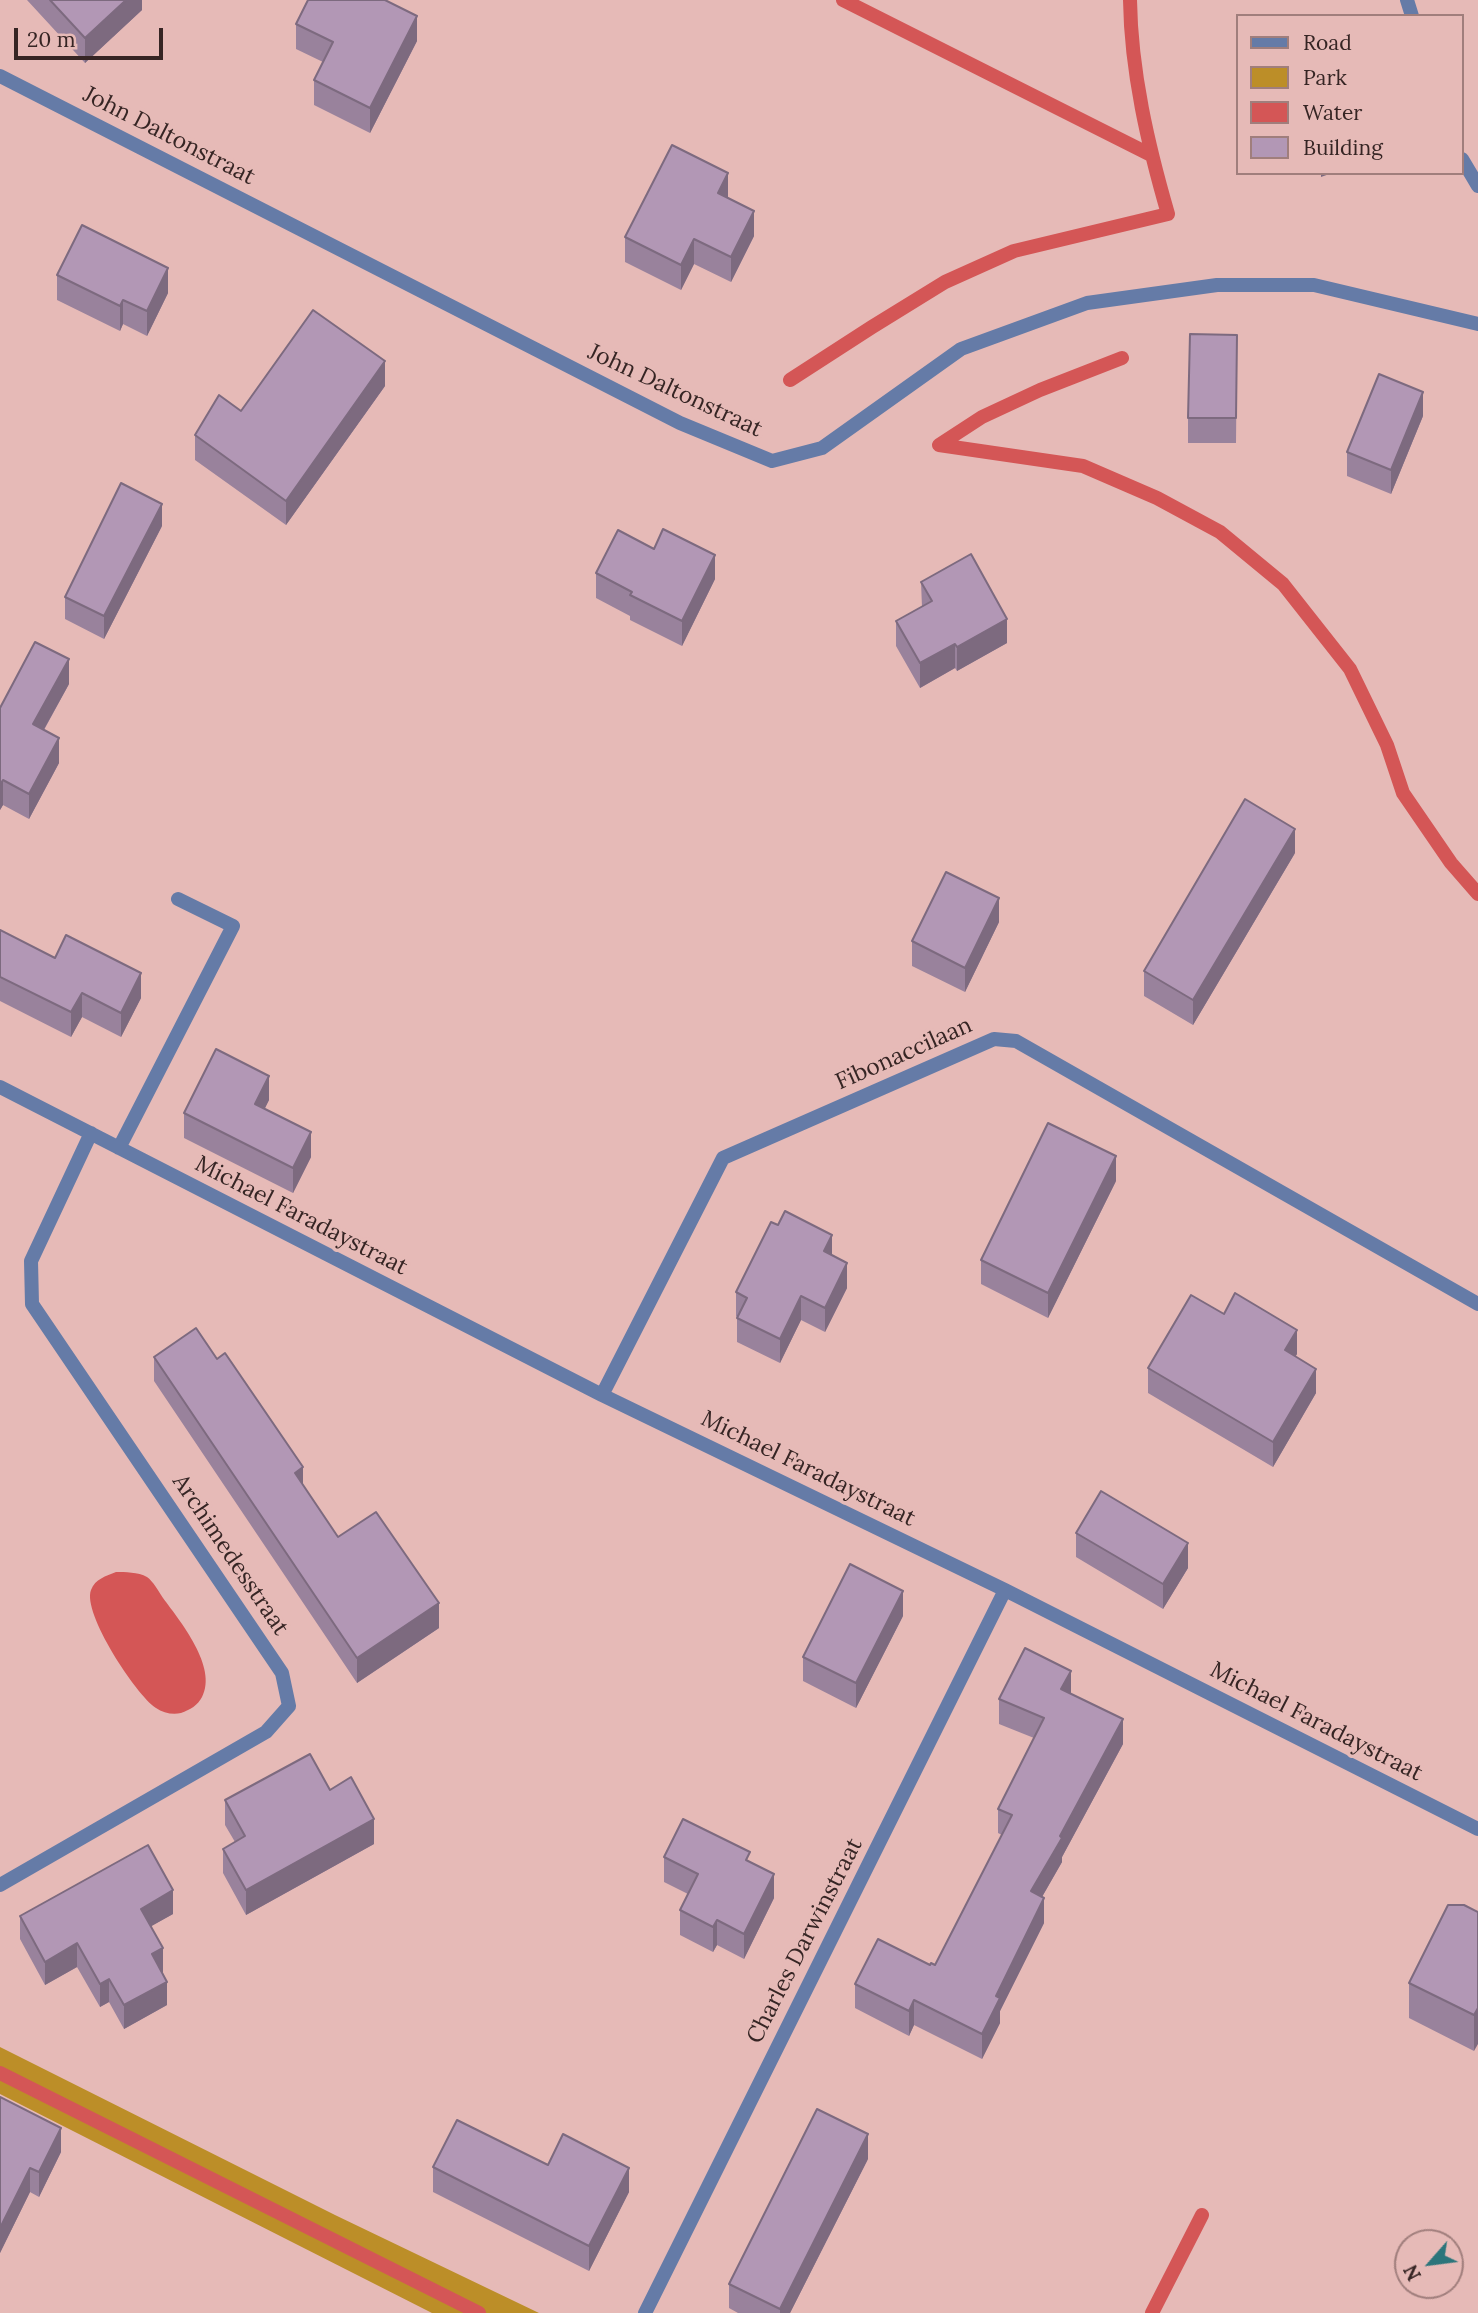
<!DOCTYPE html>
<style>
body{margin:0}
#map{position:relative;width:1478px;height:2313px;overflow:hidden;background:#e6bab7;font-family:Lora,serif}
canvas{display:block}
.legend{position:absolute;left:1236px;top:14px;width:228px;height:161px;box-sizing:border-box;background:#e6bab7;border:2px solid #a07e7c;margin:0;padding:9px 12px;list-style:none;font-size:21px;color:#362524}
.legend li{display:flex;align-items:center;gap:14px;height:35px}
.legend b{width:35px;border:2px solid #a07e7c}
.north{position:absolute;left:1394px;top:2229px;width:70px;height:70px;box-sizing:border-box;background:#e6bab7;border:2px solid #a07e7c;border-radius:50%;rotate:242deg;font-size:19px;font-weight:700;line-height:28px;text-align:center;color:#362524}
.north::after{content:'';display:block;margin:auto;width:24px;height:32px;background:#2c757b;clip-path:polygon(50% 0,100% 100%,50% 72%,0 100%)}
.scale{position:absolute;left:14px;top:28px;width:149px;height:32px;box-sizing:border-box;border:4px solid #362524;border-top:0;padding-left:9px;font-size:21px;line-height:24px;white-space:nowrap;color:#362524;-webkit-text-stroke:5px #e6bab7;paint-order:stroke}
</style>
<div id="map">
<canvas width="1478" height="2313"></canvas>
<ul class="legend">
<li><b style="height:9px;background:#657ba7"></b>Road</li>
<li><b style="height:19px;background:#bc8e28"></b>Park</li>
<li><b style="height:19px;background:#d45656"></b>Water</li>
<li><b style="height:19px;background:#b297b5"></b>Building</li>
</ul>
<div class="north">N</div>
<div class="scale">20 m</div>
</div>
<script>
const ctx = document.querySelector('canvas').getContext('2d');
ctx.lineJoin = 'round';
function fill(path, color) {
  ctx.fillStyle = color;
  ctx.fill(path, 'evenodd');
}
function stroke(path, color, width, dash) {
  ctx.strokeStyle = color;
  ctx.lineWidth = width;
  ctx.lineCap = dash ? 'butt' : 'round';
  ctx.setLineDash(dash || []);
  ctx.stroke(path);
}
function drawText(font, color, halo, rows, align = 'center') {
  ctx.font = font + ' Lora,serif';
  ctx.lineWidth = 7;
  ctx.setLineDash([]);
  ctx.textBaseline = 'middle';
  ctx.strokeStyle = halo;
  ctx.fillStyle = color;
  for (const [text, x, y, turn = 0] of rows) {
    ctx.save();
    ctx.translate(x, y);
    ctx.rotate((+turn || 0) * Math.PI / 180);
    ctx.textAlign = isNaN(turn) ? turn : align;
    if (halo) ctx.strokeText(text, 0, 0);
    ctx.fillText(text, 0, 0);
    ctx.restore();
  }
}
const green = new Path2D(`
 M 0,2047 L 335,2215 L 539,2313 L 432,2313 L 0,2094 Z`);
const water = new Path2D(`
 M 116,1572 C 125,1572 138,1572 147,1577 C 153,1581 159,1592 163,1598 C 180,1621 218,1667 202,1697 C 198,1705 190,1710 181,1713 C 173,1715 163,1713 156,1708 C 136,1695 82,1613 91,1590 C 95,1579 106,1576 116,1572 Z`);
const stream = new Path2D(`
 M 843,0 L 1151,155
 M 1122,358 L 1040,390 L 982,417 L 939,445 L 1083,466 L 1157,498 L 1220,532 L 1283,584 L 1350,669 L 1387,745 L 1403,793 L 1451,863 L 1478,894
 M 790,380 L 872,327 L 945,282 L 1014,251 L 1168,214 C 1148,145 1131,72 1130,0
 M 0,2073 L 479,2313
 M 1152,2313 L 1202,2215`);
const minor = new Path2D(`
 M 1407,0 L 1412,16
 M 0,76 L 680,423 L 772,461 L 822,448 L 961,349 L 1087,303 L 1217,285 L 1314,285 L 1478,324
 M 1462,159 L 1478,186
 M 0,1087 L 602,1395 L 1005,1590 L 1478,1829
 M 119,1148 L 233,926 L 178,899
 M 602,1395 L 723,1158 L 994,1039 L 1016,1041 L 1478,1304
 M 0,1885 L 266,1732 L 289,1706 L 282,1673 L 32,1304 L 31,1261 L 91,1133
 M 645,2313 L 1005,1590`);
const wall = new Path2D(`
 M 27,0 L 142,0 L 142,10 L 85,63 Z
 M 296,24 L 417,41 L 370,133 L 314,105 L 314,80 L 323,62 L 296,49 Z
 M 728,198 L 754,236 L 731,282 L 694,264 L 681,290 L 625,262 L 625,237 Z
 M 57,275 L 168,293 L 147,336 L 123,324 L 120,331 L 57,300 Z
 M 1237,335 L 1236,443 L 1188,443 L 1188,418 Z
 M 385,386 L 286,525 L 195,460 L 195,435 Z
 M 1423,416 L 1391,494 L 1347,476 L 1347,452 Z
 M 162,526 L 104,639 L 65,619 L 65,597 Z
 M 596,573 L 715,579 L 682,646 L 630,620 L 630,616 L 596,598 Z
 M 921,582 L 1007,643 L 957,671 L 955,668 L 920,688 L 896,646 L 896,621 L 922,607 Z
 M 69,684 L 44,730 L 59,763 L 29,819 L 3,805 L 0,810 L 0,708 Z
 M 1295,853 L 1193,1025 L 1144,996 L 1144,971 Z
 M 999,922 L 965,992 L 912,966 L 912,941 Z
 M 0,930 L 55,958 L 141,998 L 121,1037 L 82,1017 L 71,1037 L 0,1001 Z
 M 269,1100 L 264,1109 L 311,1157 L 293,1193 L 184,1138 L 184,1113 Z
 M 1116,1181 L 1048,1318 L 981,1284 L 981,1260 Z
 M 832,1255 L 847,1288 L 825,1332 L 801,1320 L 780,1363 L 737,1342 L 737,1317 L 736,1316 L 736,1292 Z
 M 1297,1354 L 1295,1356 L 1316,1393 L 1273,1467 L 1148,1393 L 1148,1368 Z
 M 154,1357 L 303,1485 L 338,1537 L 439,1628 L 357,1683 L 154,1381 Z
 M 1076,1533 L 1188,1568 L 1163,1609 L 1076,1557 Z
 M 903,1616 L 856,1708 L 803,1681 L 803,1657 Z
 M 1071,1693 L 1123,1744 L 1062,1857 L 1062,1862 L 1042,1897 L 1044,1923 L 1000,2011 L 1000,2023 L 982,2059 L 914,2025 L 909,2036 L 855,2008 L 855,1984 L 930,1965 L 935,1965 L 1002,1835 L 998,1833 L 998,1809 L 1034,1738 L 999,1724 L 999,1699 Z
 M 330,1790 L 374,1844 L 246,1915 L 223,1873 L 223,1849 L 235,1842 L 225,1825 L 225,1800 Z
 M 664,1857 L 750,1862 L 774,1898 L 744,1959 L 717,1945 L 713,1952 L 680,1935 L 680,1910 L 688,1894 L 664,1882 Z
 M 1478,1912 L 1474,2051 L 1409,2018 L 1409,1983 Z
 M 173,1914 L 151,1926 L 163,1972 L 162,1972 L 167,2005 L 124,2029 L 109,2002 L 100,2007 L 77,1967 L 45,1985 L 20,1939 L 20,1916 Z
 M 0,2097 L 61,2152 L 39,2197 L 30,2192 L 0,2253 Z
 M 868,2159 L 790,2313 L 738,2313 L 729,2308 L 729,2284 Z
 M 548,2165 L 629,2192 L 589,2271 L 433,2192 L 433,2167 Z`);
const shadedWall = new Path2D(`
 M 126,0 L 142,0 L 142,10 L 85,63 L 85,38 Z
 M 417,16 L 417,41 L 370,133 L 370,108 Z
 M 728,173 L 728,198 L 718,193 Z
 M 1321,173 L 1332,173 L 1321,177 Z
 M 754,211 L 754,236 L 731,282 L 731,257 Z
 M 694,239 L 694,264 L 681,290 L 681,265 Z
 M 168,268 L 168,293 L 147,336 L 147,311 Z
 M 123,300 L 123,324 L 120,331 L 120,306 Z
 M 385,361 L 385,386 L 286,525 L 286,501 Z
 M 1423,392 L 1423,416 L 1391,494 L 1391,470 Z
 M 162,504 L 162,526 L 104,639 L 104,616 Z
 M 715,555 L 715,579 L 682,646 L 682,621 Z
 M 1007,619 L 1007,643 L 957,671 L 957,647 Z
 M 955,644 L 955,668 L 920,688 L 920,663 Z
 M 69,659 L 69,684 L 33,749 L 33,724 Z
 M 59,738 L 59,763 L 29,819 L 29,794 Z
 M 3,780 L 3,805 L 0,810 L 0,785 Z
 M 1295,829 L 1295,853 L 1193,1025 L 1193,1000 Z
 M 999,898 L 999,922 L 965,992 L 965,968 Z
 M 141,973 L 141,998 L 121,1037 L 121,1013 Z
 M 82,993 L 82,1017 L 71,1037 L 71,1012 Z
 M 269,1076 L 269,1100 L 255,1129 L 255,1104 Z
 M 311,1132 L 311,1157 L 293,1193 L 293,1168 Z
 M 1116,1156 L 1116,1181 L 1048,1318 L 1048,1293 Z
 M 832,1235 L 832,1259 L 824,1251 Z
 M 847,1263 L 847,1288 L 825,1332 L 825,1308 Z
 M 801,1296 L 801,1320 L 780,1363 L 780,1339 Z
 M 1297,1330 L 1297,1354 L 1285,1375 L 1285,1350 Z
 M 1316,1369 L 1316,1393 L 1273,1467 L 1273,1442 Z
 M 303,1467 L 303,1492 L 295,1473 Z
 M 1188,1543 L 1188,1568 L 1163,1609 L 1163,1584 Z
 M 903,1591 L 903,1616 L 856,1708 L 856,1683 Z
 M 439,1603 L 439,1628 L 357,1683 L 357,1658 Z
 M 1071,1671 L 1071,1696 L 1061,1689 Z
 M 1123,1719 L 1123,1744 L 1062,1857 L 1062,1862 L 1031,1916 L 1031,1891 Z
 M 374,1819 L 374,1844 L 246,1915 L 246,1890 Z
 M 774,1874 L 774,1898 L 744,1959 L 744,1934 Z
 M 173,1890 L 173,1914 L 141,1932 L 141,1909 Z
 M 1044,1898 L 1044,1923 L 1000,2011 L 1000,2023 L 982,2059 L 982,2034 L 996,1996 Z
 M 717,1920 L 717,1945 L 713,1952 L 713,1927 Z
 M 77,1943 L 77,1967 L 45,1985 L 45,1962 Z
 M 163,1948 L 163,1972 L 152,1978 L 152,1954 Z
 M 109,1979 L 109,2002 L 100,2007 L 100,1984 Z
 M 167,1982 L 167,2005 L 124,2029 L 124,2005 Z
 M 914,2000 L 914,2025 L 909,2036 L 909,2011 Z
 M 1478,2008 L 1478,2044 L 1474,2051 L 1474,2015 Z
 M 61,2128 L 61,2152 L 39,2197 L 39,2172 Z
 M 868,2134 L 868,2159 L 790,2313 L 780,2313 L 780,2309 Z
 M 30,2168 L 30,2192 L 0,2253 L 0,2228 Z
 M 629,2168 L 629,2192 L 589,2271 L 589,2246 Z`);
const building = new Path2D(`
 M 50,0 L 126,0 L 85,38 Z
 M 308,0 L 385,0 L 417,16 L 370,108 L 314,80 L 333,42 L 296,24 Z
 M 672,145 L 728,173 L 718,193 L 754,211 L 731,257 L 694,239 L 681,265 L 625,237 Z
 M 82,225 L 168,268 L 147,311 L 123,300 L 120,306 L 57,275 Z
 M 313,310 L 385,361 L 286,501 L 195,435 L 219,395 L 241,411 Z
 M 1190,334 L 1237,335 L 1236,418 L 1188,418 Z
 M 1379,374 L 1423,392 L 1391,470 L 1347,452 Z
 M 121,483 L 162,504 L 104,616 L 65,597 Z
 M 663,529 L 715,555 L 682,621 L 630,595 L 632,592 L 596,573 L 618,530 L 654,549 Z
 M 971,554 L 1007,619 L 957,647 L 955,644 L 920,663 L 896,621 L 932,601 L 921,582 Z
 M 35,642 L 69,659 L 33,724 L 59,738 L 29,794 L 3,780 L 0,785 L 0,708 Z
 M 1245,799 L 1295,829 L 1193,1000 L 1144,971 Z
 M 946,872 L 999,898 L 965,968 L 912,941 Z
 M 0,930 L 55,958 L 66,935 L 141,973 L 121,1013 L 82,993 L 71,1012 L 0,977 Z
 M 216,1049 L 269,1076 L 255,1104 L 311,1132 L 293,1168 L 184,1113 Z
 M 1048,1123 L 1116,1156 L 1048,1293 L 981,1260 Z
 M 785,1211 L 832,1235 L 824,1251 L 847,1263 L 825,1308 L 801,1296 L 780,1339 L 737,1318 L 747,1298 L 736,1292 L 771,1222 L 778,1225 Z
 M 1235,1293 L 1297,1330 L 1285,1350 L 1316,1369 L 1273,1442 L 1148,1368 L 1191,1295 L 1224,1314 Z
 M 196,1328 L 217,1359 L 225,1353 L 303,1467 L 295,1473 L 338,1537 L 376,1512 L 439,1603 L 357,1658 L 154,1357 Z
 M 1101,1491 L 1188,1543 L 1163,1584 L 1076,1533 Z
 M 850,1564 L 903,1591 L 856,1683 L 803,1657 Z
 M 1025,1648 L 1071,1671 L 1061,1689 L 1123,1719 L 1060,1836 L 1062,1838 L 1031,1891 L 1044,1898 L 996,1996 L 1000,1998 L 982,2034 L 914,2000 L 909,2011 L 855,1984 L 878,1939 L 930,1965 L 931,1963 L 935,1965 L 1012,1815 L 998,1809 L 1044,1718 L 999,1699 Z
 M 310,1754 L 330,1790 L 351,1777 L 374,1819 L 246,1890 L 223,1849 L 245,1836 L 225,1800 Z
 M 683,1819 L 750,1852 L 746,1860 L 774,1874 L 744,1934 L 717,1920 L 713,1927 L 680,1910 L 698,1874 L 664,1857 Z
 M 148,1845 L 173,1890 L 141,1909 L 163,1948 L 152,1954 L 167,1982 L 124,2005 L 109,1979 L 100,1984 L 77,1943 L 45,1962 L 20,1916 Z
 M 1448,1905 L 1464,1905 L 1478,1912 L 1478,2008 L 1474,2015 L 1409,1983 Z
 M 0,2097 L 61,2128 L 39,2172 L 30,2168 L 0,2228 Z
 M 817,2109 L 868,2134 L 780,2309 L 729,2284 Z
 M 457,2120 L 548,2165 L 563,2134 L 629,2168 L 589,2246 L 433,2167 Z`);
const streetNames = [
 ["John Daltonstraat",169,136,27],
 ["John Daltonstraat",675,391,25],
 ["Fibonaccilaan",904,1054,-24],
 ["Michael Faradaystraat",301,1216,27],
 ["Michael Faradaystraat",808,1469,26],
 ["Archimedesstraat",230,1555,56],
 ["Michael Faradaystraat",1316,1722,27],
 ["Charles Darwinstraat",805,1941,-63]
];
fill(green, '#bc8e28');
fill(water, '#d45656');
stroke(stream, '#d45656', 14);
stroke(minor, '#657ba7', 14);
fill(wall, '#99829c');
fill(shadedWall, '#7d6a7f');
fill(building, '#b297b5');
stroke(building, '#7d6a7f', 2);
drawText('23px', '#362524', '#e6bab7', streetNames);
</script>
